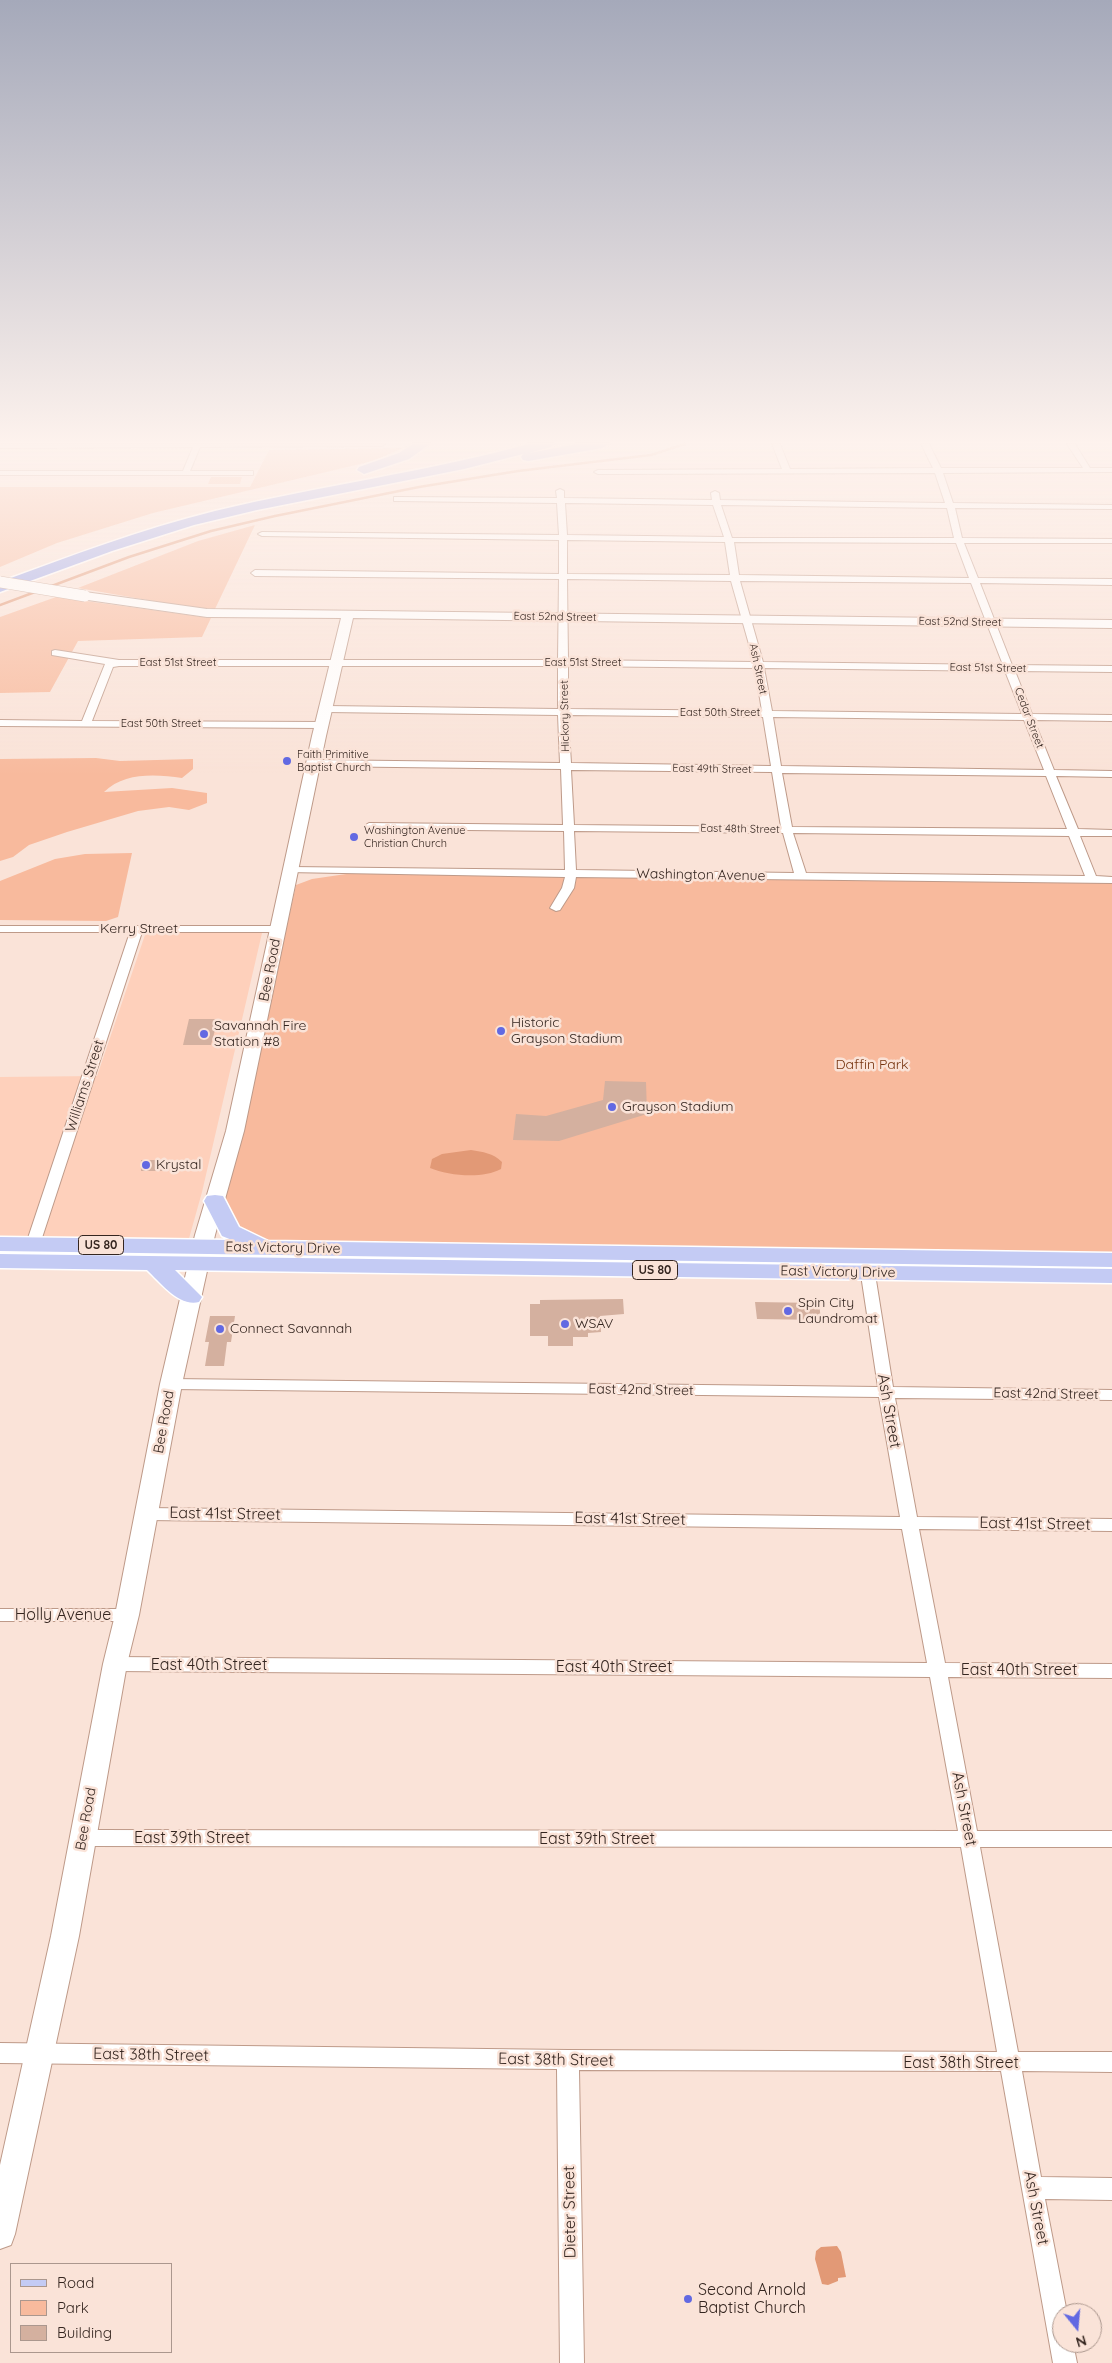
<!DOCTYPE html>
<style>
body{margin:0}
#map{position:relative;width:1112px;height:2363px;overflow:hidden;background:#fae3d8;font-family:Quicksand,sans-serif}
canvas{display:block}
.legend{position:absolute;left:10px;top:2263px;width:162px;height:90px;box-sizing:border-box;background:#fae3d8;border:1px solid #ab978e;margin:0;padding:6px 9px;list-style:none;font-size:15px;color:#352620}
.legend li{display:flex;align-items:center;gap:10px;height:25px}
.legend b{width:25px;border:1px solid #ab978e}
.north{position:absolute;left:1052px;top:2303px;width:50px;height:50px;box-sizing:border-box;background:#fae3d8;border:1px solid #ab978e;border-radius:50%;rotate:163deg;font-size:14px;font-weight:700;line-height:20px;text-align:center;color:#352620}
.north::after{content:'';display:block;margin:auto;width:18px;height:22px;background:#6269e2;clip-path:polygon(50% 0,100% 100%,50% 72%,0 100%)}
</style>
<div id="map">
<canvas width="1112" height="2363"></canvas>
<ul class="legend">
<li><b style="height:6px;background:#c4cbf4"></b>Road</li>
<li><b style="height:14px;background:#f8ba9d"></b>Park</li>
<li><b style="height:14px;background:#d4b09f"></b>Building</li>
</ul>
<div class="north">N</div>
</div>
<script>
const ctx = document.querySelector('canvas').getContext('2d');
ctx.lineJoin = 'round';
function fill(path, color) {
  ctx.fillStyle = color;
  ctx.fill(path, 'evenodd');
}
function stroke(path, color, width, dash) {
  ctx.strokeStyle = color;
  ctx.lineWidth = width;
  ctx.lineCap = dash ? 'butt' : 'round';
  ctx.setLineDash(dash || []);
  ctx.stroke(path);
}
function drawText(font, color, halo, rows, align = 'center') {
  ctx.font = font + ' Quicksand,sans-serif';
  ctx.lineWidth = 5;
  ctx.setLineDash([]);
  ctx.textBaseline = 'middle';
  ctx.strokeStyle = halo;
  ctx.fillStyle = color;
  for (const [text, x, y, turn = 0] of rows) {
    ctx.save();
    ctx.translate(x, y);
    ctx.rotate((+turn || 0) * Math.PI / 180);
    ctx.textAlign = isNaN(turn) ? turn : align;
    if (halo) ctx.strokeText(text, 0, 0);
    ctx.fillText(text, 0, 0);
    ctx.restore();
  }
}
const built = new Path2D(`
 M 146,932 L 262,933 L 202,1192 L 188,1242 L 0,1238 L 0,1077 L 97,1076 Z`);
const green = new Path2D(`
 M 403,448 L 373,461 L 153,513 L 57,543 L 0,567 L 0,487 L 250,487 L 269,450 Z
 M 211,477 L 242,477 L 240,484 L 208,484 Z
 M 255,525 L 215,609 L 182,606 L 78,588 L 198,541 Z
 M 56,597 L 211,618 L 202,637 L 78,641 L 50,692 L 0,693 L 0,617 Z
 M 96,758 L 120,761 L 193,759 L 193,769 L 182,778 C 156,774 124,772 104,792 L 172,788 L 207,793 L 207,803 L 189,810 L 169,807 L 138,811 L 67,832 L 29,845 L 13,857 L 0,861 L 0,759 Z
 M 132,853 L 118,917 L 106,921 L 0,920 L 0,881 L 55,859 L 85,854 Z
 M 353,873 L 1112,883 L 1112,1254 L 270,1240 L 249,1237 L 225,1216 L 224,1186 L 243,1124 L 296,885 L 312,879 Z`);
const water = new Path2D(`
 M 471,1150 C 483,1152 493,1153 502,1162 L 501,1169 C 483,1179 449,1176 430,1168 L 432,1159 L 442,1154 Z
 M 837,2246 L 841,2252 L 846,2277 L 838,2278 L 838,2281 L 828,2285 L 822,2284 L 815,2259 L 816,2251 L 821,2247 Z`);
const stream = new Path2D(`
 M 49,587 L 129,557 L 211,531 L 275,516 L 419,487 L 518,471 L 651,455 L 685,444
 M 0,605 L 35,592`);
const building = new Path2D(`
 M 189,1019 L 218,1019 L 211,1045 L 183,1045 Z
 M 605,1081 L 646,1082 L 647,1114 L 559,1141 L 513,1140 L 516,1114 L 546,1116 L 603,1100 Z
 M 141,1160 L 166,1160 L 164,1171 L 141,1171 Z
 M 623,1299 L 624,1314 L 600,1316 L 601,1332 L 588,1333 L 588,1337 L 573,1337 L 573,1346 L 548,1346 L 548,1336 L 530,1336 L 530,1304 L 540,1304 L 540,1300 Z
 M 755,1302 L 819,1303 L 821,1320 L 757,1319 Z
 M 210,1316 L 235,1316 L 231,1342 L 227,1342 L 224,1366 L 205,1366 L 209,1342 L 205,1342 Z`);
const minor = new Path2D(`
 M 0,444 L 385,444 L 381,446 L 200,447 L 190,471 L 253,471 L 253,475 L 0,475 L 0,471 L 183,471 L 193,447 L 0,448 Z
 M 772,444 L 780,444 L 790,469 L 933,468 L 921,444 L 929,444 L 941,468 L 1083,468 L 1067,444 L 1075,444 L 1090,468 L 1112,468 L 1112,472 L 943,473 L 953,503 L 1112,505 L 1112,509 L 955,508 L 962,538 L 1112,539 L 1112,543 L 964,543 L 978,578 L 1112,579 L 1112,585 L 980,583 L 1012,665 L 1112,666 L 1112,672 L 1015,671 L 1032,714 L 1112,715 L 1112,721 L 1034,720 L 1054,770 L 1112,771 L 1112,777 L 1056,776 L 1078,829 L 1112,830 L 1112,836 L 1080,836 L 1096,876 L 1112,877 L 1112,883 L 576,877 L 574,888 L 560,910 L 556,911 L 550,908 L 562,888 L 565,877 L 287,872 L 285,870 L 291,867 L 565,870 L 564,831 L 369,829 L 364,826 L 369,823 L 563,825 L 561,769 L 313,766 L 308,763 L 313,760 L 560,763 L 558,715 L 327,712 L 322,709 L 327,706 L 558,709 L 558,666 L 119,666 L 113,667 L 92,721 L 321,722 L 326,725 L 321,728 L 0,726 L 0,720 L 82,721 L 105,664 L 52,655 L 52,651 L 55,650 L 119,660 L 558,660 L 559,579 L 255,576 L 251,573 L 255,570 L 559,574 L 559,540 L 262,536 L 258,534 L 262,532 L 559,535 L 557,503 L 394,501 L 394,497 L 397,497 L 557,498 L 556,491 L 560,489 L 564,491 L 564,498 L 712,500 L 711,493 L 715,491 L 719,493 L 720,500 L 945,503 L 935,473 L 598,474 L 594,472 L 598,470 L 782,469 ZM 565,503 L 713,505 L 724,537 L 567,535 ZM 721,505 L 947,508 L 954,538 L 732,538 ZM 567,540 L 725,542 L 730,575 L 567,574 ZM 734,542 L 956,543 L 969,578 L 739,575 ZM 567,579 L 731,581 L 754,662 L 568,660 ZM 740,581 L 971,583 L 1003,665 L 763,662 ZM 568,666 L 755,668 L 762,711 L 568,709 ZM 764,668 L 1005,671 L 1022,714 L 772,711 ZM 568,715 L 763,717 L 771,766 L 571,763 ZM 773,717 L 1024,720 L 1044,770 L 781,766 ZM 571,770 L 772,772 L 781,827 L 574,825 ZM 782,773 L 1046,776 L 1067,829 L 792,827 ZM 574,831 L 783,833 L 794,873 L 576,870 ZM 793,833 L 1069,836 L 1085,876 L 806,873 Z
 M 0,926 L 278,926 L 284,929 L 278,932 L 142,932 L 40,1244 L 33,1248 L 26,1244 L 130,932 L 0,932 Z
 M 865,1251 L 872,1255 L 893,1387 L 1112,1390 L 1112,1400 L 895,1398 L 917,1517 L 1112,1519 L 1112,1531 L 919,1529 L 945,1663 L 1112,1664 L 1112,1678 L 948,1677 L 977,1831 L 1112,1831 L 1112,1847 L 980,1847 L 1018,2052 L 1112,2052 L 1112,2072 L 1022,2071 L 1041,2177 L 1112,2178 L 1112,2200 L 1045,2199 L 1067,2313 L 1062,2313 L 1062,2343 L 1073,2343 L 1077,2363 L 1053,2363 L 1001,2071 L 579,2070 L 584,2363 L 560,2363 L 557,2069 L 0,2063 L 0,2043 L 568,2050 L 997,2052 L 961,1847 L 83,1846 L 76,1844 L 73,1838 L 76,1832 L 83,1830 L 958,1831 L 930,1677 L 115,1671 L 109,1669 L 106,1664 L 109,1659 L 115,1657 L 927,1663 L 902,1529 L 147,1520 L 141,1518 L 139,1514 L 141,1510 L 147,1508 L 900,1517 L 879,1397 L 171,1389 L 166,1388 L 163,1384 L 166,1380 L 171,1379 L 878,1387 L 858,1255 Z
 M 0,1609 L 127,1609 L 133,1610 L 136,1615 L 133,1620 L 127,1621 L 0,1621 Z`);
const secondary = new Path2D(`
 M 85,592 L 207,609 L 1112,620 L 1112,628 L 353,618 L 326,736 L 244,1131 L 215,1235 L 182,1384 L 139,1615 L 127,1664 L 79,1936 L 15,2234 L 11,2245 L 0,2249 L 0,2165 L 51,1936 L 103,1664 L 115,1615 L 160,1384 L 195,1235 L 226,1131 L 312,736 L 341,618 L 207,617 L 81,599 L 79,596 Z`);
const primary = new Path2D(`
 M 215,1195 L 223,1196 L 239,1227 L 268,1241 L 1112,1253 L 1112,1267 L 0,1251 L 0,1237 L 232,1240 L 222,1236 L 204,1201 L 207,1196 Z
 M 0,1254 L 1112,1269 L 1112,1283 L 175,1270 L 202,1297 L 199,1302 C 179,1307 161,1283 147,1270 L 0,1268 Z`);
const motorway = new Path2D(`
 M 413,444 L 430,444 L 409,459 L 364,474 L 357,470 L 359,467 L 399,453 Z
 M 529,444 L 553,444 L 551,447 L 529,453 L 577,444 L 609,444 L 602,448 L 528,461 L 523,460 L 521,457 L 523,454 L 464,469 L 257,510 L 194,525 L 112,551 L 0,592 L 0,582 C 71,556 142,529 215,511 C 319,486 426,472 529,444 Z`);
const secondaryBridge = new Path2D(`
 M 0,582 L 85,596`);
const markers = [
 [287,761,5,"#6269e2"],
 [354,837,5,"#6269e2"],
 [501,1031,5,"#6269e2"],
 [204,1034,5,"#6269e2"],
 [612,1107,5,"#6269e2"],
 [146,1165,5,"#6269e2"],
 [788,1311,5,"#6269e2"],
 [565,1324,5,"#6269e2"],
 [220,1329,5,"#6269e2"],
 [688,2299,5,"#6269e2"]
];
const farStreetnames = [
 ["East 52nd Street",555,617,1],
 ["East 52nd Street",960,622,1],
 ["East 51st Street",178,663],
 ["East 51st Street",583,663],
 ["East 51st Street",988,668,1],
 ["Ash Street",758,669,78],
 ["East 50th Street",720,713],
 ["Hickory Street",565,716,-91],
 ["Cedar Street",1029,718,69],
 ["East 50th Street",161,724],
 ["East 49th Street",712,769,1],
 ["East 48th Street",740,829,1]
];
const farPoinames = [
 ["Faith Primitive",297,755],
 ["Baptist Church",297,768],
 ["Washington Avenue",364,831],
 ["Christian Church",364,844]
];
const shields = [
 [101,1245,45],
 [655,1270,45]
];
const shieldNames = [
 ["US 80",101,1245],
 ["US 80",655,1270]
];
const streetNames = [
 ["Washington Avenue",701,875,1],
 ["Kerry Street",139,929],
 ["Bee Road",270,970,-79],
 ["Williams Street",85,1086,-72],
 ["East Victory Drive",283,1248,1],
 ["East Victory Drive",838,1272,1],
 ["East 42nd Street",641,1390,1],
 ["East 42nd Street",1046,1394,1],
 ["Bee Road",164,1422,-80],
 ["Bee Road",86,1819,-80]
];
const poiNames = [
 ["Historic",511,1023],
 ["Grayson Stadium",511,1039],
 ["Savannah Fire",214,1026],
 ["Station #8",214,1042],
 ["Grayson Stadium",622,1107],
 ["Krystal",156,1165],
 ["Spin City",798,1303],
 ["Laundromat",798,1319],
 ["WSAV",575,1324],
 ["Connect Savannah",230,1329]
];
const parkNames = [
 ["Daffin Park",872,1065]
];
const nearStreetnames = [
 ["Ash Street",889,1411,80],
 ["East 41st Street",225,1514,1],
 ["East 41st Street",630,1519,1],
 ["East 41st Street",1035,1524,1],
 ["Holly Avenue",63,1615],
 ["East 40th Street",209,1665],
 ["East 40th Street",614,1667],
 ["East 40th Street",1019,1670],
 ["Ash Street",964,1809,79],
 ["East 39th Street",192,1838],
 ["East 39th Street",597,1839],
 ["East 38th Street",151,2055,1],
 ["East 38th Street",556,2060,1],
 ["East 38th Street",961,2063],
 ["Ash Street",1036,2208,79],
 ["Dieter Street",570,2212,-91]
];
const nearPoinames = [
 ["Second Arnold",698,2290],
 ["Baptist Church",698,2308]
];
fill(built, '#fed0bb');
fill(green, '#f8ba9d');
fill(water, '#e29976');
stroke(stream, '#e29976', 2.5);
fill(building, '#d4b09f');
stroke(minor, '#be9a89', 2);
stroke(secondary, '#be9a89', 2);
stroke(primary, '#fff', 3);
stroke(motorway, '#fff', 3);
fill(minor, '#fff');
fill(secondary, '#fff');
fill(primary, '#c4cbf4');
fill(motorway, '#9ca8ed');
stroke(secondaryBridge, '#be9a89', 12, []);
stroke(secondaryBridge, '#fff', 11);
const sky = ctx.createLinearGradient(0, 0, 0, 775);
sky.addColorStop(0, '#a5a9ba');
sky.addColorStop(0.57, '#fdf2ed');
sky.addColorStop(1, '#fdf2ed00');
ctx.fillStyle = sky;
ctx.fillRect(0, 0, 1112, 775);
for (const [x, y, r, color] of markers) {
  const dot = new Path2D();
  dot.arc(x, y, r, 0, 2 * Math.PI);
  ctx.fillStyle = color;
  ctx.fill(dot);
  stroke(dot, '#fae3d8', 2);
}
drawText('11px', '#352620', '#fae3d8', farStreetnames);
drawText('11px', '#352620', '#fae3d8', farPoinames, 'left');
for (const [x, y, w] of shields) {
  const box = new Path2D();
  box.roundRect(x - w / 2, y - 9.5, w, 19, 4);
  ctx.fillStyle = '#fae3d8';
  ctx.fill(box);
  stroke(box, '#352620', 1);
}
drawText('bold 12px', '#352620', null, shieldNames);
drawText('14px', '#352620', '#fae3d8', streetNames);
drawText('14px', '#352620', '#fae3d8', poiNames, 'left');
drawText('14px', '#773510', '#fae3d8', parkNames);
drawText('16px', '#352620', '#fae3d8', nearStreetnames);
drawText('16px', '#352620', '#fae3d8', nearPoinames, 'left');
</script>
